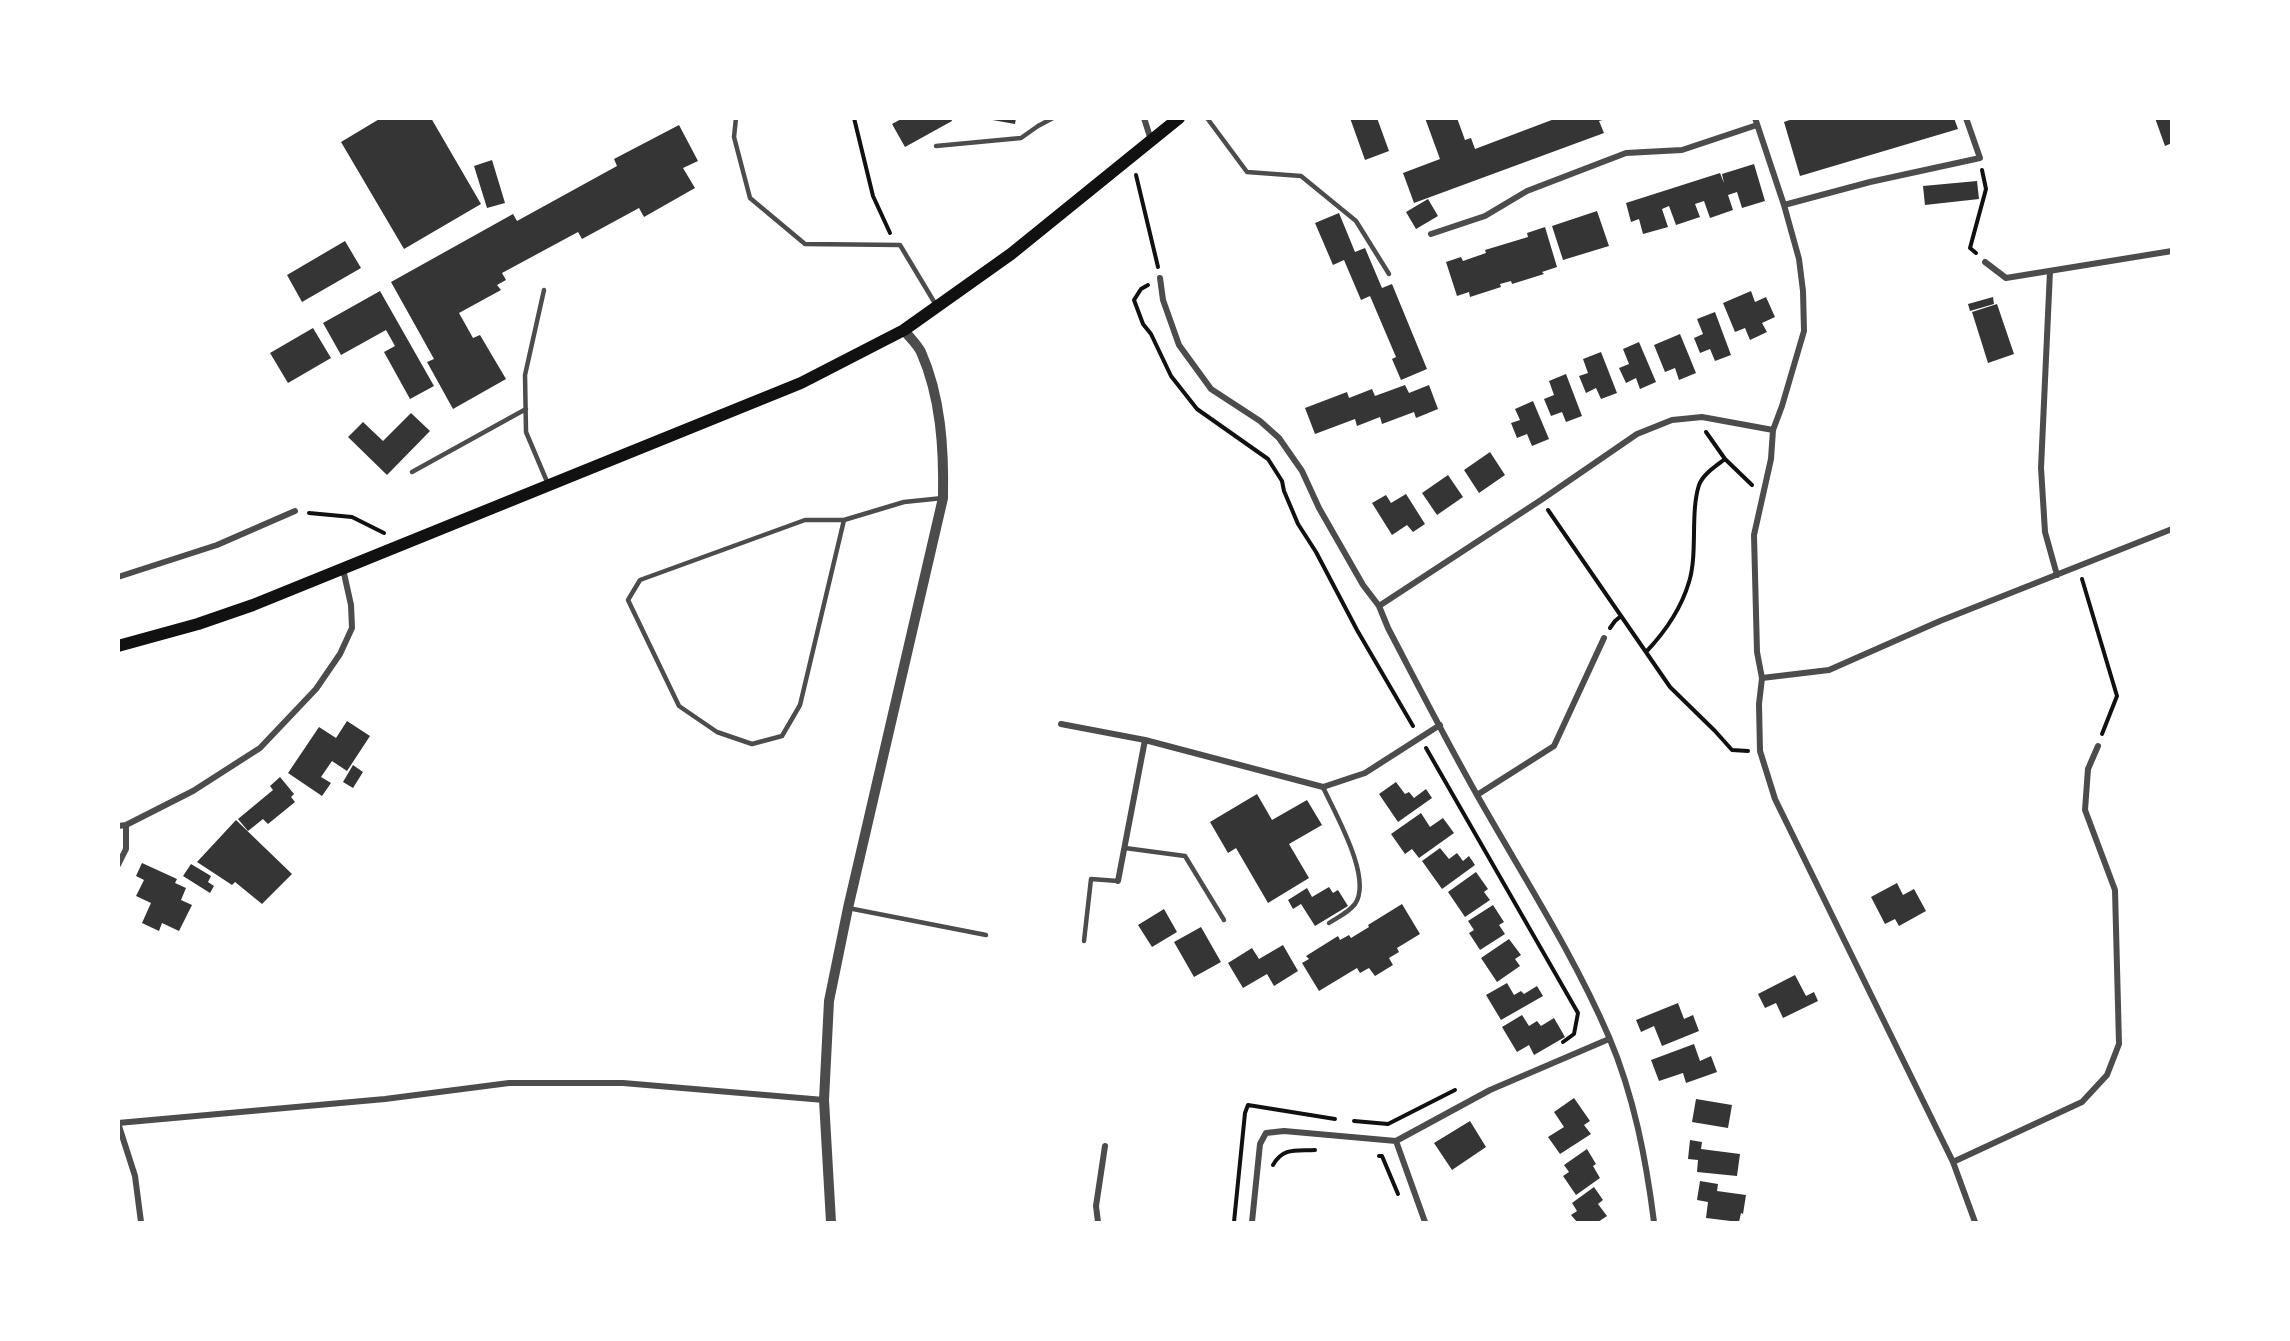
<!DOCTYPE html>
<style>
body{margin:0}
#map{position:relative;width:2290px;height:1341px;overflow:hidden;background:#fff;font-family:"Times New Roman",serif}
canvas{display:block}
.frame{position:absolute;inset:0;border:120px solid #fff;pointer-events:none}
</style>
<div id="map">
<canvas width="2290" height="1341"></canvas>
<div class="frame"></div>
</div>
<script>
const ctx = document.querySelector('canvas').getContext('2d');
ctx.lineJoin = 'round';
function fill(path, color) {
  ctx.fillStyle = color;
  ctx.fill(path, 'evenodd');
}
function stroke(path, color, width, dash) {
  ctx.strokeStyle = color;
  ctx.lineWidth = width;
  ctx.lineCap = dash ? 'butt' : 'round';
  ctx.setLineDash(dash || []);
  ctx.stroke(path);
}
const building = new Path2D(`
 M 381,118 L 431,118 L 481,204 L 404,249 L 341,142 Z
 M 903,118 L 951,118 L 952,121 L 905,147 L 892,124 Z
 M 981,118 L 1016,118 L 1015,124 Z
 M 1350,118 L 1377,118 L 1389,151 L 1365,160 Z
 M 1425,118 L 1457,118 L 1465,140 L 1471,138 L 1475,149 L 1557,118 L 1606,119 L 1599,121 L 1604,133 L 1414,203 L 1403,173 L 1440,159 Z
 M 1795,118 L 1954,118 L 1958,129 L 1800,176 L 1784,122 Z
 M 2155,118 L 2172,118 L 2172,143 L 2165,146 Z
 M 679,125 L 698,161 L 683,168 L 695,188 L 644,217 L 639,208 L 582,239 L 578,232 L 502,273 L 506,280 L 497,285 L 501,290 L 459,313 L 473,338 L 480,335 L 506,379 L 453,409 L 427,362 L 434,359 L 391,282 L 513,214 L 517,221 L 617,166 L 614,159 Z
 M 492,160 L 505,203 L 487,208 L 474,166 Z
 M 1754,164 L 1765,201 L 1742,208 L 1737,192 L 1728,195 L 1733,210 L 1710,218 L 1704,201 L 1695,204 L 1700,217 L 1676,225 L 1669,206 L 1662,209 L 1668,227 L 1643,234 L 1639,219 L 1631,222 L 1626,203 L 1720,173 L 1724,183 L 1722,174 Z
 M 1977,181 L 1979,199 L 1925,205 L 1923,186 Z
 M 1428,199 L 1438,216 L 1416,229 L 1406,212 Z
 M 1597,211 L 1609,246 L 1563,260 L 1552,226 Z
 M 1339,213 L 1355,252 L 1365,248 L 1382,288 L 1392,284 L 1427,369 L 1401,380 L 1392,359 L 1396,357 L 1370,296 L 1361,300 L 1344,260 L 1333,265 L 1315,223 Z
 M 1545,227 L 1557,267 L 1542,272 L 1544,274 L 1512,284 L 1511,281 L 1500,284 L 1501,287 L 1470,297 L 1469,292 L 1457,296 L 1446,262 L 1461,257 L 1463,261 L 1486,253 L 1485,250 L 1528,237 L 1527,233 Z
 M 345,241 L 361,268 L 302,302 L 287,275 Z
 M 380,291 L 434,386 L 410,399 L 384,352 L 395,346 L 386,330 L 341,355 L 323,323 Z
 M 1751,291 L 1755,302 L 1766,297 L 1775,317 L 1762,323 L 1767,332 L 1750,340 L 1745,328 L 1735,332 L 1723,303 Z
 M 1993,297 L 1994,304 L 1970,311 L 1968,304 Z
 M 1997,304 L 2014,354 L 1988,363 L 1972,312 Z
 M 1715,312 L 1731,355 L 1715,361 L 1710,349 L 1700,353 L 1694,338 L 1703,334 L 1697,319 Z
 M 313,328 L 331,358 L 288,383 L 270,353 Z
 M 1680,334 L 1696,373 L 1679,380 L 1675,368 L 1665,372 L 1654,345 Z
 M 1639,342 L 1656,382 L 1640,389 L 1636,378 L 1626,383 L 1619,368 L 1629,364 L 1623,349 Z
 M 1601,352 L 1617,393 L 1601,399 L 1596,388 L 1586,393 L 1579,376 L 1588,373 L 1583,359 Z
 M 1566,374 L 1582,416 L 1566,422 L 1562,412 L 1551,416 L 1544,399 L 1554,395 L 1549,381 Z
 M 1405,385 L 1409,393 L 1429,385 L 1438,409 L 1416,418 L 1414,412 L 1382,424 L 1380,417 L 1357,426 L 1355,419 L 1315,434 L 1305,408 L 1347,392 L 1349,398 L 1372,389 L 1375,396 Z
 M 1533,401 L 1549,439 L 1532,446 L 1527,434 L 1517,438 L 1511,423 L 1520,420 L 1515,409 Z
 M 411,413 L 430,431 L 387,475 L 348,437 L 363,422 L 383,441 Z
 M 1490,452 L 1505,475 L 1479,493 L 1464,470 Z
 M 1448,475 L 1463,497 L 1437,515 L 1422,493 Z
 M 1406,494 L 1425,524 L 1413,532 L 1407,525 L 1392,535 L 1372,503 L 1386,495 L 1391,503 Z
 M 347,721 L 370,736 L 347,771 L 332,761 L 321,777 L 331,783 L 322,796 L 288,773 L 319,727 L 336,738 Z
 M 353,765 L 363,772 L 353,788 L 343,782 Z
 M 280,777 L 294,794 L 291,797 L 295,802 L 268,824 L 263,819 L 248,831 L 238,819 L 273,790 L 270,786 Z
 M 1396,782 L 1405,794 L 1409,792 L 1414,798 L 1426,789 L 1432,798 L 1398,822 L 1379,794 Z
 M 1257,794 L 1272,820 L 1307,800 L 1322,825 L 1289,844 L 1309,878 L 1268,903 L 1236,848 L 1228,853 L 1210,822 Z
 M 1421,813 L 1430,827 L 1443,818 L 1454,833 L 1419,858 L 1412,849 L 1405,854 L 1391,834 Z
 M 236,820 L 292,874 L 262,904 L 235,882 L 232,885 L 197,862 Z
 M 1440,848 L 1449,859 L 1457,853 L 1463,861 L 1469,856 L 1475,865 L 1442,889 L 1422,861 Z
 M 142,863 L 177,879 L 175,883 L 186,888 L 181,900 L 192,905 L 179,931 L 162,923 L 159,931 L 142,923 L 151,903 L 136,896 L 144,880 L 136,876 Z
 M 191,864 L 211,876 L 208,882 L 214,886 L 210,893 L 183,876 Z
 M 1476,872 L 1488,889 L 1484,892 L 1490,900 L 1465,917 L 1448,892 Z
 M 1897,883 L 1903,895 L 1914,889 L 1926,911 L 1899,926 L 1895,919 L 1885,924 L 1871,897 Z
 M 1329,887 L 1333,893 L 1338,890 L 1348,906 L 1315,926 L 1301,904 L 1293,909 L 1288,900 L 1307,888 L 1312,897 Z
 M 1402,904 L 1420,934 L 1397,948 L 1399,952 L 1389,958 L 1393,965 L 1375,976 L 1369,968 L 1360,973 L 1357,968 L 1319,991 L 1302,963 L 1309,959 L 1306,956 L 1338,936 L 1340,940 L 1349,935 L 1351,938 L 1369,927 L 1368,925 Z
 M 1493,905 L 1504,922 L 1499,925 L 1505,934 L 1480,950 L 1469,933 L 1474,930 L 1468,921 Z
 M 1164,909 L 1177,932 L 1152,947 L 1138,925 Z
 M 1201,927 L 1221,962 L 1194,977 L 1174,942 Z
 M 1509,939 L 1521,955 L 1515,959 L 1520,966 L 1497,982 L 1481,958 Z
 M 1283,945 L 1298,971 L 1274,986 L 1267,974 L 1243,988 L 1228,963 L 1252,948 L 1259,959 Z
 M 1795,975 L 1806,996 L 1814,992 L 1818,1001 L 1783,1018 L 1776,1003 L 1765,1008 L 1758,994 Z
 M 1507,983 L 1514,995 L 1521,991 L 1524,994 L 1537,986 L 1543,996 L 1501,1020 L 1486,995 Z
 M 1678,1003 L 1684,1019 L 1693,1015 L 1699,1031 L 1662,1046 L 1654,1026 L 1641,1032 L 1636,1020 Z
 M 1522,1015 L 1529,1026 L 1537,1021 L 1541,1026 L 1554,1018 L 1565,1037 L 1534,1055 L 1529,1045 L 1517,1052 L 1502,1027 Z
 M 1694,1044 L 1700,1061 L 1711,1056 L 1717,1072 L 1686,1083 L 1683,1073 L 1659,1081 L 1651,1060 Z
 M 1574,1098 L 1590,1121 L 1584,1125 L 1591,1134 L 1560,1154 L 1548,1137 L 1564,1127 L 1554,1112 Z
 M 1696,1099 L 1732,1105 L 1728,1128 L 1692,1122 Z
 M 1470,1121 L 1486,1147 L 1452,1170 L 1434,1143 Z
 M 1690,1140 L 1702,1142 L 1701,1149 L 1740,1154 L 1737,1176 L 1697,1172 L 1698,1160 L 1688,1159 Z
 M 1587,1149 L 1596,1164 L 1593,1166 L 1600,1178 L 1576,1195 L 1563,1176 L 1569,1172 L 1564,1165 Z
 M 1700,1181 L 1718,1184 L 1717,1191 L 1746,1195 L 1743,1214 L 1741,1213 L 1739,1222 L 1706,1218 L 1708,1202 L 1697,1200 Z
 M 1594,1187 L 1603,1200 L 1598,1204 L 1607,1216 L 1598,1222 L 1577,1222 L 1571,1215 L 1577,1211 L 1572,1203 Z`);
const path = new Path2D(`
 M 854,118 L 873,196 L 890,233
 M 1136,175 L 1158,267
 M 1976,253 L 1970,248 L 1986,189 L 1982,170
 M 1148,285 L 1141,289 L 1134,300 L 1143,324 L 1151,334 L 1171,376 L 1197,409 L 1268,459 L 1282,481 L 1284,491 L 1298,524 L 1316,552 L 1357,630 L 1413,726
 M 1706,432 L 1725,459 L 1752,485
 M 1548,510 L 1670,687 L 1715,731 L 1732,750 L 1748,751
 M 309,513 L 352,517 L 384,533
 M 2082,579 L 2117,696 L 2102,734
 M 1610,628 L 1615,621 L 1621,616
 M 1646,652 C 1665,632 1681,609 1689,582 C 1698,553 1690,513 1699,485 C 1703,474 1716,466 1725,459
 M 1426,748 L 1578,1013 L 1574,1034 L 1563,1042
 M 1354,1121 L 1388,1124 L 1455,1090
 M 1379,1156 L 1382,1156 L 1398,1194
 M 1273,1165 C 1283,1147 1296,1151 1315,1150
 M 1234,1222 L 1245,1113 L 1248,1105 L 1335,1119`);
const service = new Path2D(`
 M 736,118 L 734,137 L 750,198 L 805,244 L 900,245 L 936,305
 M 1207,118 L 1247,172 L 1301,176 L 1356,221 L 1389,274
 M 936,146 L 1021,138 L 1038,126 L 1053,118
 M 544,290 L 525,375 L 526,432 L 548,484
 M 412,472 L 526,409
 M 844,520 L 800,705 L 782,736 L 752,744 L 717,732 L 679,706 L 628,600 L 640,580 L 805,520 L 844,520 L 904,502 L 943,498
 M 1323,787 C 1335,814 1373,878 1355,904 C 1348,913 1338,917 1329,923
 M 1125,848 L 1185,856 L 1224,920
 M 848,908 L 986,935
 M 1084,941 L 1091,879 L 1118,881`);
const minor = new Path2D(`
 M 1144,118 L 1151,140
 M 1755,118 L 1784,205 L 1799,259 L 1803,291 L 1804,331 L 1782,406 L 1773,430 L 1771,459 L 1754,535 L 1757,652 L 1762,678 L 1759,704 L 1760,751 L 1775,799 L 1953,1162 L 1975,1222
 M 1784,205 L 1870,182 L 1980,158 L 1966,118
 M 1431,234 L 1485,216 L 1527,191 L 1626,153 L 1682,150 L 1757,125
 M 1985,262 L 2006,278 L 2172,251
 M 2050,271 L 2041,468 L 2045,532 L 2057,575
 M 1160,278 L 1163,300 L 1179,345 L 1211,389 L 1260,421 L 1279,438 L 1302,471 L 1319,508 L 1363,585 L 1379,606 L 1388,628 C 1420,689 1451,750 1485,809 C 1528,884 1575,958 1609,1037 C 1634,1096 1646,1159 1654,1222
 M 118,577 L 217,545 L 295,511
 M 1379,606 L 1541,500 L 1637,434 L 1672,420 L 1702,417 L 1773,430
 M 1762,678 L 1829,670 L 1940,621 L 2172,529
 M 1061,724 L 1145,740
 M 1477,795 L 1554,746 L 1604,638
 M 118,826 L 126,825 L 193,791 L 260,748 L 316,689 L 340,654 L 352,628 L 351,605 L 343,569
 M 118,865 L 126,849 L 126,825
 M 1118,881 L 1145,740 L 1323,787 L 1365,773 L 1440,725
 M 1396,1141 L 1425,1222
 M 1953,1162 L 2082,1102 L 2107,1075 L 2119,1044 L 2115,890 L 2085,810 L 2088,769 L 2098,746
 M 141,1222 L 135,1176 L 118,1123 L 385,1099 L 509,1083 L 623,1083 L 824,1100
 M 1098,1222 L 1096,1206 L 1105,1146
 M 1252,1222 L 1260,1144 L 1266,1133 L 1284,1131 L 1396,1141 L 1490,1090 L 1609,1039`);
const tertiary = new Path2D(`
 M 831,1222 L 824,1100 L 829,1001 L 848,908 L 943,498 C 944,449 941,397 921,352 C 917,344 909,337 904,330`);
const secondary = new Path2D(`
 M 118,646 L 198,624 L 253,605 L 801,383 L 904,330 L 1011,254 L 1179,118`);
fill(building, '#353535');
stroke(path, '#111', 4);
stroke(service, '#4c4c4c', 4.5);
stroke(minor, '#4c4c4c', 6);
stroke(tertiary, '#4c4c4c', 10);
stroke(secondary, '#111', 12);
</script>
